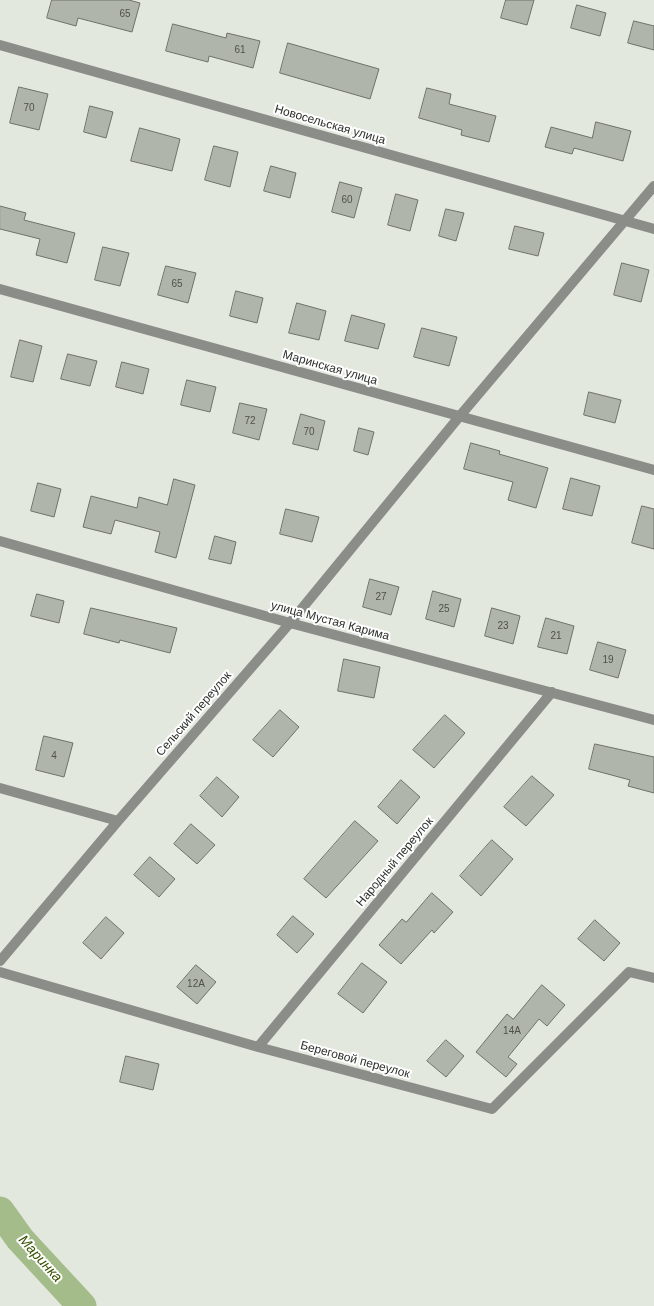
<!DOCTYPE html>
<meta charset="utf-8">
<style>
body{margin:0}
canvas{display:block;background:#e3e8df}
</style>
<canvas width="654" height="1306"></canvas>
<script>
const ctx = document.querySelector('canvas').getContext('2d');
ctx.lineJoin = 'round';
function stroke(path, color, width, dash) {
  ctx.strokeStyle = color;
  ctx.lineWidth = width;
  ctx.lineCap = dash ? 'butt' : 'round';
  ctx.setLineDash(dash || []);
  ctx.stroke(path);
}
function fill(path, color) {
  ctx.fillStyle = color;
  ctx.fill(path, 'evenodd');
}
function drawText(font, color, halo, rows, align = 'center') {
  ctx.font = font + ' Helvetica,sans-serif';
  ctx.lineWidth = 4;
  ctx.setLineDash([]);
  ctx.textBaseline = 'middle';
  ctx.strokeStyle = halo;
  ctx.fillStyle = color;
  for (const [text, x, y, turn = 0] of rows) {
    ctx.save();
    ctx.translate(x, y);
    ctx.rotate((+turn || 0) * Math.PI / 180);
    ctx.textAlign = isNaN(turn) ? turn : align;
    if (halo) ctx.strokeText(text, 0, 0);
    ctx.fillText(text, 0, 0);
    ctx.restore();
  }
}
const river = new Path2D(`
 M 0,1211 L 20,1239 L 82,1306`);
const building = new Path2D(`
 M 52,0 L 129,0 L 140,3 L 132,32 L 78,18 L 76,26 L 47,18 Z
 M 506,0 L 534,0 L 527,25 L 501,18 Z
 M 577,5 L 606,13 L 600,36 L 571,28 Z
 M 634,21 L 654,26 L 654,50 L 628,43 Z
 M 173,24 L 226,38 L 227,33 L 260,41 L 253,68 L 209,56 L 208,62 L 166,51 Z
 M 288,43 L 379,69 L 370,99 L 280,73 Z
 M 19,87 L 48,94 L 39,130 L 10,123 Z
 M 427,88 L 451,94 L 449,104 L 496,116 L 489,142 L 461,135 L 462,130 L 419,118 Z
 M 90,106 L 113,112 L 106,138 L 84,132 Z
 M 596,122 L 631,131 L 623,161 L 574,148 L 572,154 L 545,147 L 551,127 L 592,138 Z
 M 140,128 L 180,139 L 172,171 L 131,161 Z
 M 214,146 L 238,152 L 230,187 L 205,180 Z
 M 271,166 L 296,173 L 290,198 L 264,191 Z
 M 340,182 L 362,188 L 354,218 L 332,212 Z
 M 396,194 L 418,200 L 410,231 L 388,225 Z
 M 0,206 L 26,213 L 24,220 L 75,233 L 67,263 L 36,255 L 40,239 L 0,229 Z
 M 446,209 L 464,213 L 456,241 L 439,236 Z
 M 515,226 L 544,233 L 538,256 L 509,249 Z
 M 103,247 L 129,253 L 120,286 L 95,280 Z
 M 622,263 L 649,270 L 641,302 L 614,295 Z
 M 166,266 L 196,273 L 188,303 L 158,295 Z
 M 236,291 L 263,298 L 257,323 L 230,316 Z
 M 297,303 L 326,311 L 319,340 L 289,333 Z
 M 352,315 L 385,324 L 378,349 L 345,341 Z
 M 422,328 L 457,337 L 449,366 L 414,357 Z
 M 20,340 L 42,346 L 33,382 L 11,377 Z
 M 68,354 L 97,361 L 90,386 L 61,379 Z
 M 122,362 L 149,369 L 143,394 L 116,387 Z
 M 187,380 L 216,387 L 210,412 L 181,405 Z
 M 589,392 L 621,400 L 615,423 L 584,415 Z
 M 240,403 L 267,409 L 259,440 L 233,433 Z
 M 301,414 L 325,421 L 318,450 L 293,444 Z
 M 359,428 L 374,432 L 368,455 L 354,451 Z
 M 471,443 L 500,451 L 499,454 L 548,468 L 536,508 L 508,500 L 513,482 L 464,469 Z
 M 571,478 L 600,486 L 592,516 L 563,509 Z
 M 174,479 L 195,485 L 176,558 L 155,552 L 160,532 L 115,520 L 111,534 L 83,527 L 91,496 L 137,508 L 139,497 L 167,505 Z
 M 38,483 L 61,489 L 54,517 L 31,511 Z
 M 642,506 L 654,509 L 654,549 L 632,543 Z
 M 286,509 L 319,517 L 312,542 L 280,534 Z
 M 215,536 L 236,542 L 231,564 L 209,559 Z
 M 370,579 L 399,587 L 391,615 L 363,607 Z
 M 433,591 L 461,599 L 454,627 L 426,619 Z
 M 37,594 L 64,601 L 59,623 L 31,616 Z
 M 91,608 L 177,628 L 170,653 L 120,640 L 119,643 L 84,634 Z
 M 492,608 L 520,616 L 513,644 L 485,636 Z
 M 546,618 L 574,626 L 567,654 L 538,647 Z
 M 598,642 L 626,650 L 618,678 L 590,670 Z
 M 344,659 L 380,667 L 374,698 L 338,691 Z
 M 280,710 L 299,727 L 273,757 L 253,740 Z
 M 445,715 L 465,733 L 434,768 L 413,750 Z
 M 44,736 L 73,743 L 64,777 L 36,770 Z
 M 595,744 L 654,757 L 654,793 L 628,786 L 630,780 L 589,769 Z
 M 532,776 L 554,795 L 526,826 L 504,807 Z
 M 217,777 L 239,797 L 222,817 L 200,796 Z
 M 401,780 L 420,797 L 397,824 L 378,807 Z
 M 355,821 L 378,841 L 326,898 L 304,879 Z
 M 191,824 L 215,845 L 197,864 L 174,844 Z
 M 492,840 L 513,859 L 481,896 L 460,876 Z
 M 150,857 L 175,879 L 159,897 L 134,875 Z
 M 432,893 L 453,912 L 434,933 L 432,930 L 401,964 L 379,945 L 402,919 L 406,922 Z
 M 293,916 L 314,934 L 297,953 L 277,935 Z
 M 106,917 L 124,933 L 101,959 L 83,943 Z
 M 595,920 L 620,943 L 604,961 L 578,939 Z
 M 362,963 L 387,982 L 363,1013 L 338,994 Z
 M 196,965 L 216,982 L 197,1004 L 177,987 Z
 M 542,985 L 565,1005 L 547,1026 L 539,1019 L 508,1057 L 517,1064 L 506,1077 L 476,1052 L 507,1014 L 513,1019 Z
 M 446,1040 L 464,1056 L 446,1077 L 427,1061 Z
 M 126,1056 L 159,1064 L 153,1090 L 120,1082 Z`);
const street = new Path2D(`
 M 0,45 L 654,229
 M 0,289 L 654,470
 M 0,541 L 290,623 L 654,720
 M 0,788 L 118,821
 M 0,961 L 118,821 L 290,623 L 459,417 L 654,186
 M 0,972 L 258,1047 L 492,1109 L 629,972 L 654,978
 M 258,1047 L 552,692`);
const numberNames = [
 ["65",125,14],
 ["61",240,50],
 ["70",29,108],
 ["60",347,200],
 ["65",177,284],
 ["72",250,421],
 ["70",309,432],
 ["27",381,597],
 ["25",444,609],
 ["23",503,626],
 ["21",556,636],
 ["19",608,660],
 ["4",54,756],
 ["12А",196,984],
 ["14А",512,1031]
];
const streetNames = [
 ["Новосельская улица",330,125,16],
 ["Маринская улица",330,368,16],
 ["улица Мустая Карима",330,621,15],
 ["Сельский переулок",194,714,-49],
 ["Народный переулок",395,862,-50],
 ["Береговой переулок",355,1060,15]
];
const waterNames = [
 ["Маринка",40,1259,48]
];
stroke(river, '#a4bc89', 29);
fill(building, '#b0b5ac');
stroke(building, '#6e7269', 1);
stroke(street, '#8b8d89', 10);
drawText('10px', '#4e514c', null, numberNames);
drawText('12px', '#2e302c', '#fff', streetNames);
drawText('italic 14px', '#385301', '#fff', waterNames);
</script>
